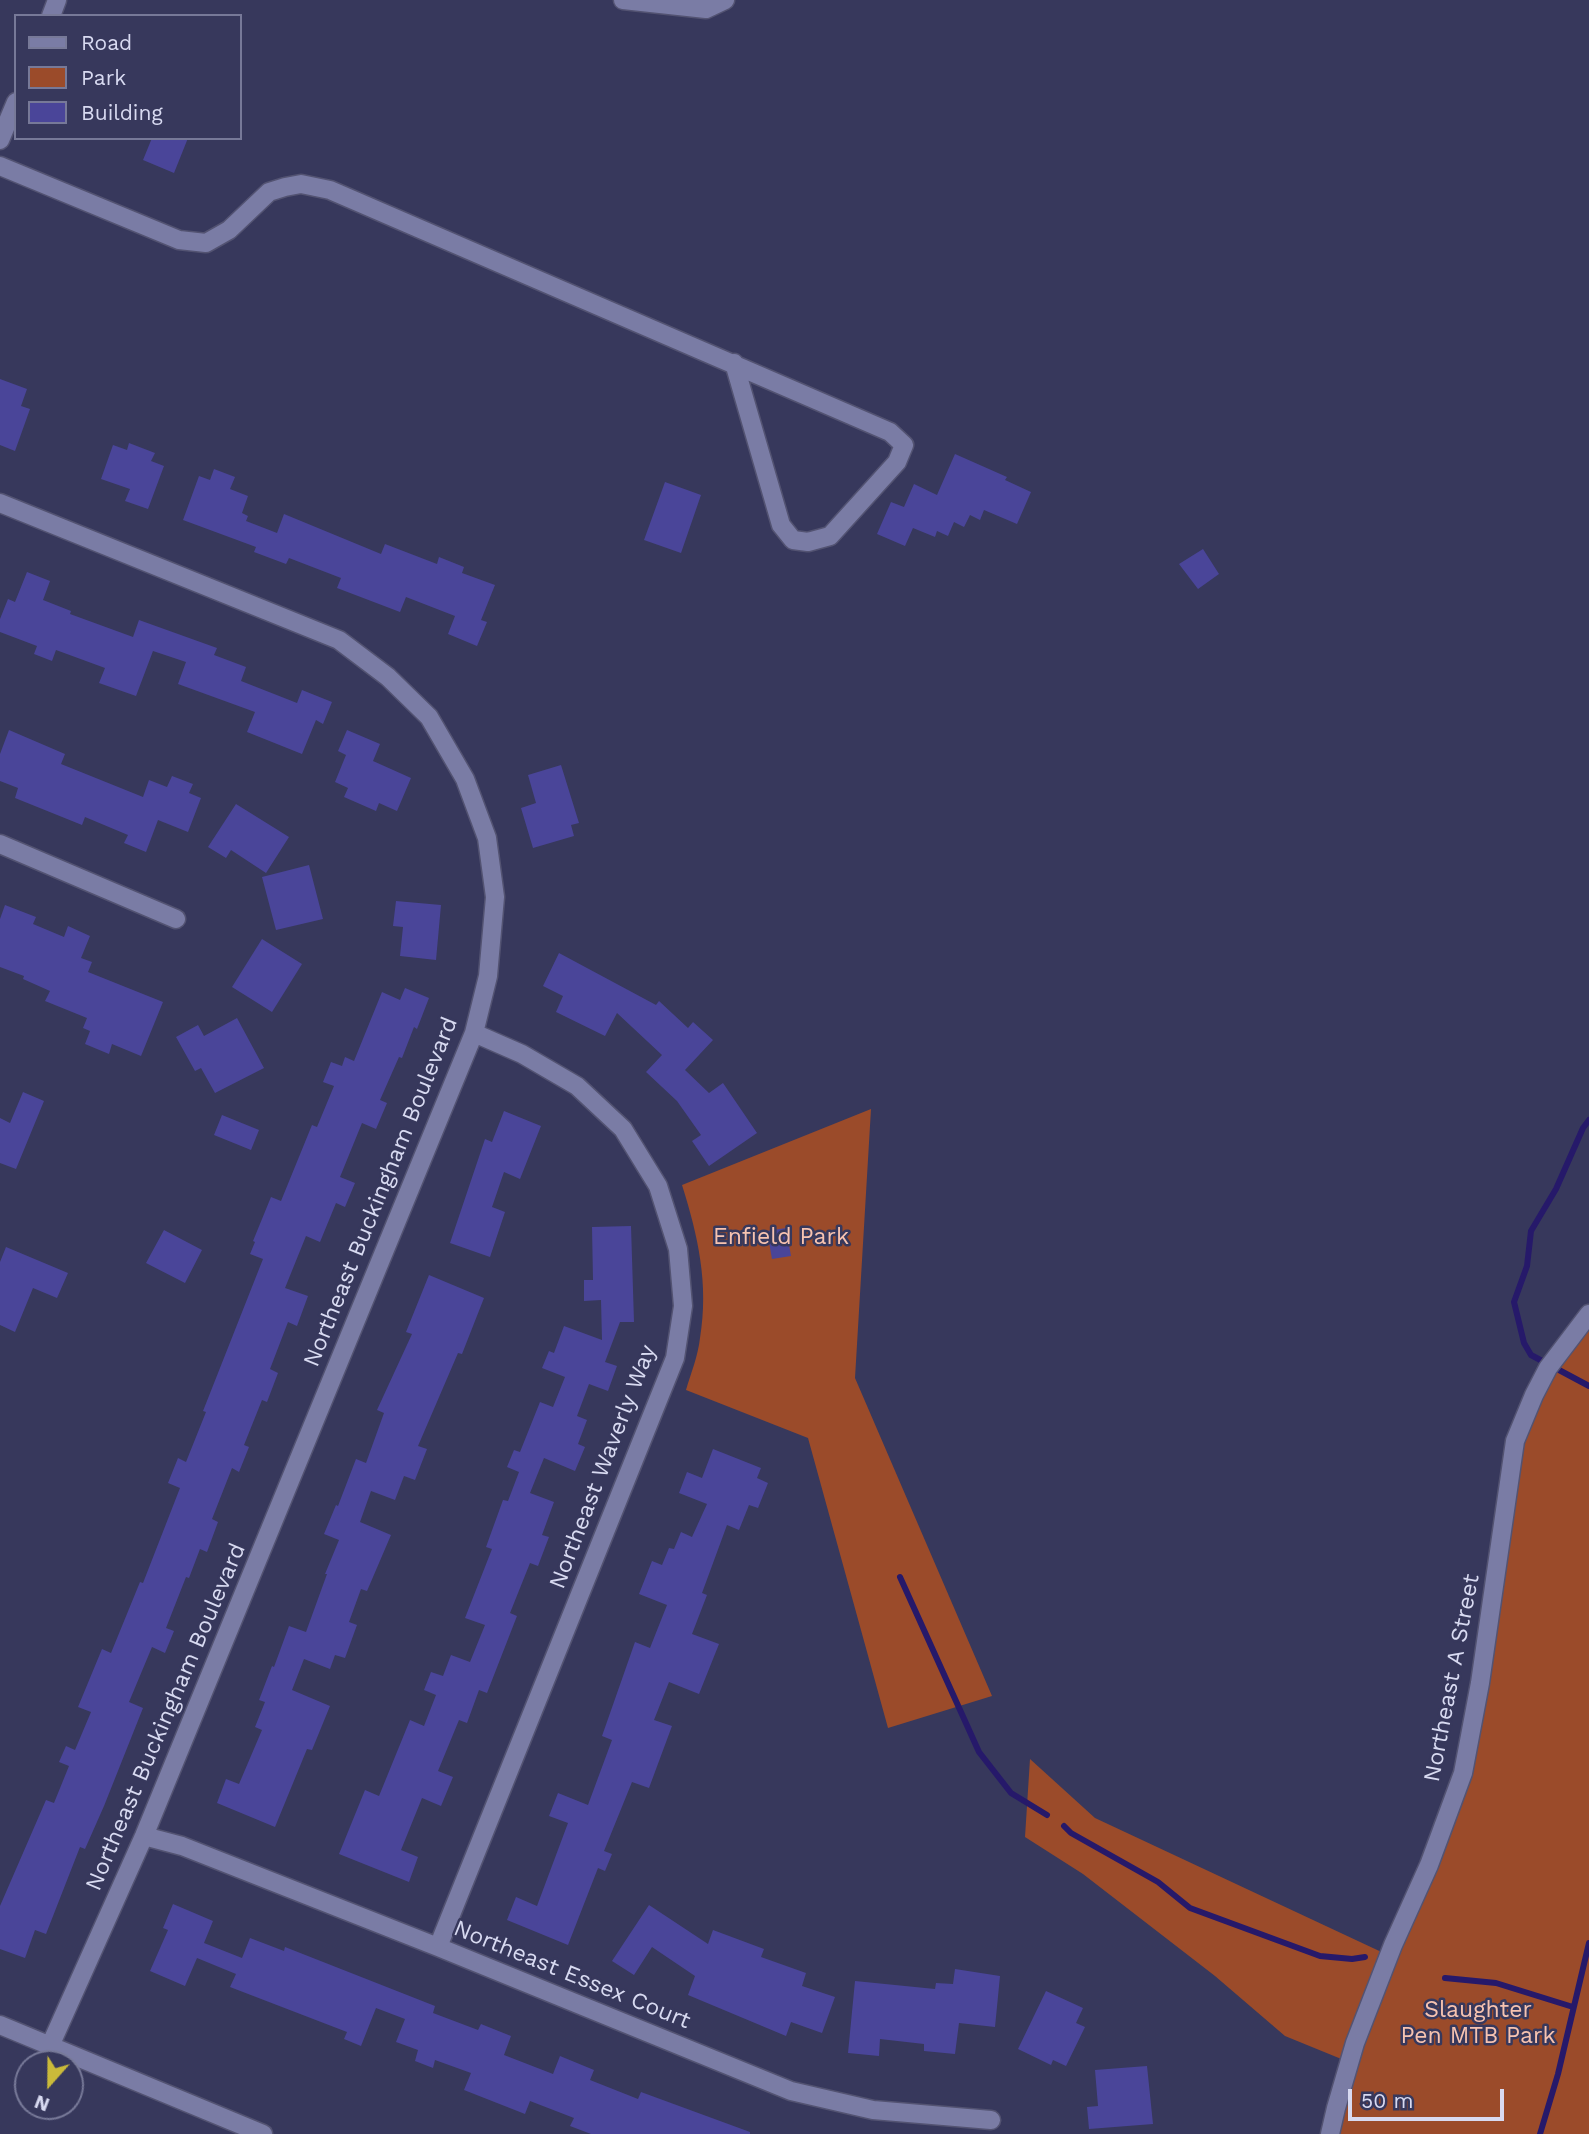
<!DOCTYPE html>
<style>
body{margin:0}
#map{position:relative;width:1589px;height:2134px;overflow:hidden;background:#37385c;font-family:"Work Sans",sans-serif}
canvas{display:block}
.legend{position:absolute;left:14px;top:14px;width:228px;height:126px;box-sizing:border-box;background:#37385c;border:2px solid #777998;margin:0;padding:9px 12px;list-style:none;font-size:21px;color:#d8daf1}
.legend li{display:flex;align-items:center;gap:14px;height:35px}
.legend b{width:35px;border:2px solid #777998}
.north{position:absolute;left:14px;top:2050px;width:70px;height:70px;box-sizing:border-box;background:#37385c;border:2px solid #777998;border-radius:50%;rotate:201deg;font-size:19px;font-weight:700;line-height:28px;text-align:center;color:#d8daf1}
.north::after{content:'';display:block;margin:auto;width:24px;height:32px;background:#caba3a;clip-path:polygon(50% 0,100% 100%,50% 72%,0 100%)}
.scale{position:absolute;left:1348px;top:2089px;width:156px;height:32px;box-sizing:border-box;border:4px solid #d8daf1;border-top:0;padding-left:9px;font-size:21px;line-height:24px;white-space:nowrap;color:#d8daf1;-webkit-text-stroke:5px #37385c;paint-order:stroke}
</style>
<div id="map">
<canvas width="1589" height="2134"></canvas>
<ul class="legend">
<li><b style="height:9px;background:#7a7ca5"></b>Road</li>
<li><b style="height:19px;background:#9b4b2a"></b>Park</li>
<li><b style="height:19px;background:#4a4599"></b>Building</li>
</ul>
<div class="north">N</div>
<div class="scale">50 m</div>
</div>
<script>
const ctx = document.querySelector('canvas').getContext('2d');
ctx.lineJoin = 'round';
function fill(path, color) {
  ctx.fillStyle = color;
  ctx.fill(path, 'evenodd');
}
function stroke(path, color, width, dash) {
  ctx.strokeStyle = color;
  ctx.lineWidth = width;
  ctx.lineCap = dash ? 'butt' : 'round';
  ctx.setLineDash(dash || []);
  ctx.stroke(path);
}
function drawText(font, color, halo, rows, align = 'center') {
  ctx.font = font + ' "Work Sans",sans-serif';
  ctx.lineWidth = 5;
  ctx.setLineDash([]);
  ctx.textBaseline = 'middle';
  ctx.strokeStyle = halo;
  ctx.fillStyle = color;
  for (const [text, x, y, turn = 0] of rows) {
    ctx.save();
    ctx.translate(x, y);
    ctx.rotate((+turn || 0) * Math.PI / 180);
    ctx.textAlign = isNaN(turn) ? turn : align;
    if (halo) ctx.strokeText(text, 0, 0);
    ctx.fillText(text, 0, 0);
    ctx.restore();
  }
}
const green = new Path2D(`
 M 871,1109 L 855,1378 L 992,1696 L 888,1728 L 808,1438 L 686,1390 C 691,1373 698,1356 700,1338 C 709,1284 698,1236 682,1185 Z
 M 1589,1321 L 1589,2134 L 1337,2134 L 1356,2065 L 1285,2036 L 1215,1976 L 1083,1874 L 1025,1837 L 1030,1759 L 1095,1818 L 1390,1956 L 1461,1773 L 1527,1417 Z`);
const stream = new Path2D(`
 M 1589,1120 L 1583,1128 L 1556,1189 L 1531,1231 L 1527,1266 L 1514,1302 L 1524,1343 L 1531,1355 L 1589,1386
 M 900,1577 L 979,1752 L 1011,1793 L 1047,1815
 M 1064,1826 L 1071,1833 L 1158,1882 L 1190,1908 L 1320,1956 L 1352,1959 L 1365,1957
 M 1445,1978 L 1496,1983 L 1573,2007
 M 1540,2134 L 1558,2074 L 1589,1943`);
const building = new Path2D(`
 M 152,138 L 188,138 L 174,173 L 143,160 Z
 M 0,379 L 27,389 L 21,406 L 30,409 L 15,451 L 0,445 Z
 M 129,443 L 155,453 L 151,461 L 164,466 L 148,509 L 125,501 L 130,489 L 101,479 L 113,445 L 127,450 Z
 M 955,454 L 1007,477 L 1005,480 L 1031,492 L 1017,524 L 984,510 L 980,520 L 970,515 L 964,527 L 954,522 L 948,536 L 937,531 L 935,537 L 913,528 L 905,546 L 877,534 L 891,502 L 904,507 L 914,484 L 937,495 Z
 M 214,469 L 235,477 L 230,489 L 248,496 L 242,513 L 248,516 L 246,521 L 277,533 L 284,514 L 381,554 L 385,544 L 437,564 L 439,557 L 464,567 L 462,573 L 495,585 L 481,620 L 487,622 L 477,646 L 448,634 L 455,616 L 406,597 L 400,612 L 337,588 L 341,578 L 289,558 L 286,564 L 254,552 L 256,547 L 183,520 L 199,476 L 210,480 Z
 M 665,482 L 701,495 L 681,553 L 644,540 Z
 M 1203,549 L 1219,574 L 1198,589 L 1179,564 Z
 M 27,572 L 50,581 L 43,600 L 71,611 L 70,614 L 133,637 L 139,620 L 217,648 L 214,655 L 246,667 L 241,681 L 297,703 L 302,690 L 332,702 L 323,724 L 316,720 L 302,754 L 247,732 L 255,712 L 178,684 L 186,662 L 153,651 L 136,696 L 99,683 L 105,668 L 56,650 L 52,661 L 34,654 L 37,646 L 0,632 L 0,619 L 8,599 L 15,602 Z
 M 9,730 L 65,754 L 61,764 L 143,797 L 149,780 L 167,787 L 172,776 L 193,784 L 189,793 L 201,798 L 188,832 L 158,820 L 146,852 L 124,843 L 128,835 L 85,817 L 82,825 L 15,798 L 18,788 L 0,781 L 0,754 Z
 M 347,730 L 380,744 L 373,761 L 411,778 L 397,811 L 379,803 L 376,811 L 344,797 L 348,788 L 335,782 L 346,755 L 338,751 Z
 M 561,765 L 579,823 L 571,825 L 574,836 L 533,848 L 521,808 L 536,803 L 528,775 Z
 M 236,804 L 289,837 L 266,873 L 231,850 L 226,858 L 208,847 Z
 M 309,865 L 323,919 L 276,930 L 262,877 Z
 M 396,901 L 441,905 L 436,960 L 400,956 L 403,927 L 393,926 Z
 M 5,905 L 36,917 L 33,924 L 64,937 L 68,926 L 90,936 L 81,958 L 92,962 L 88,972 L 163,1002 L 141,1056 L 112,1044 L 109,1054 L 85,1044 L 90,1031 L 83,1028 L 87,1018 L 45,1001 L 50,991 L 23,979 L 24,976 L 0,967 L 0,919 Z
 M 262,939 L 302,964 L 272,1012 L 232,987 Z
 M 559,953 L 656,1005 L 659,1001 L 688,1028 L 693,1022 L 713,1040 L 685,1070 L 709,1093 L 723,1083 L 757,1133 L 709,1166 L 692,1141 L 701,1135 L 677,1101 L 646,1072 L 662,1055 L 617,1013 L 605,1036 L 556,1012 L 563,996 L 543,986 Z
 M 405,988 L 429,998 L 417,1029 L 414,1027 L 402,1058 L 399,1057 L 380,1100 L 387,1103 L 376,1129 L 362,1123 L 340,1177 L 355,1183 L 345,1207 L 336,1203 L 320,1242 L 306,1236 L 285,1288 L 308,1296 L 297,1326 L 288,1322 L 270,1369 L 278,1373 L 267,1402 L 262,1400 L 244,1445 L 249,1447 L 239,1472 L 232,1468 L 212,1519 L 218,1522 L 207,1552 L 200,1549 L 189,1578 L 186,1577 L 166,1628 L 174,1631 L 165,1653 L 152,1647 L 129,1702 L 143,1708 L 104,1806 L 85,1849 L 80,1847 L 46,1934 L 35,1930 L 25,1958 L 0,1949 L 0,1906 L 46,1800 L 54,1803 L 69,1766 L 59,1762 L 66,1746 L 75,1750 L 91,1712 L 78,1707 L 102,1649 L 111,1653 L 140,1582 L 143,1583 L 180,1488 L 168,1483 L 178,1458 L 186,1462 L 206,1412 L 203,1411 L 263,1259 L 250,1254 L 255,1242 L 253,1241 L 271,1197 L 281,1201 L 312,1125 L 317,1127 L 334,1086 L 323,1082 L 331,1062 L 342,1066 L 345,1057 L 354,1061 L 382,992 L 400,1000 Z
 M 237,1018 L 264,1068 L 215,1093 L 201,1068 L 195,1071 L 176,1037 L 198,1025 L 204,1036 Z
 M 23,1092 L 44,1101 L 16,1169 L 0,1163 L 0,1118 L 10,1123 Z
 M 504,1111 L 541,1126 L 520,1179 L 504,1172 L 492,1207 L 505,1212 L 490,1257 L 450,1243 L 485,1139 L 492,1142 Z
 M 222,1115 L 259,1130 L 251,1150 L 214,1135 Z
 M 631,1226 L 634,1322 L 620,1322 L 605,1362 L 617,1366 L 608,1391 L 589,1384 L 577,1416 L 587,1420 L 578,1444 L 585,1447 L 575,1471 L 544,1458 L 530,1493 L 554,1502 L 542,1535 L 549,1537 L 538,1566 L 530,1563 L 510,1613 L 517,1616 L 487,1693 L 479,1690 L 467,1723 L 459,1720 L 438,1771 L 453,1777 L 441,1806 L 422,1798 L 401,1850 L 418,1857 L 409,1882 L 339,1854 L 365,1790 L 379,1796 L 410,1720 L 424,1726 L 436,1695 L 424,1690 L 431,1672 L 443,1676 L 451,1655 L 470,1662 L 485,1625 L 465,1618 L 492,1549 L 486,1547 L 503,1500 L 508,1501 L 519,1472 L 507,1467 L 514,1450 L 520,1452 L 540,1402 L 553,1407 L 565,1377 L 542,1368 L 549,1351 L 554,1353 L 564,1326 L 602,1340 L 601,1300 L 584,1301 L 584,1280 L 593,1280 L 592,1227 Z
 M 786,1228 L 791,1256 L 772,1259 L 767,1231 Z
 M 164,1230 L 202,1250 L 185,1283 L 146,1263 Z
 M 6,1247 L 68,1273 L 57,1298 L 33,1288 L 15,1332 L 0,1325 L 0,1262 Z
 M 429,1275 L 484,1298 L 462,1354 L 458,1353 L 418,1446 L 427,1449 L 415,1480 L 404,1476 L 395,1500 L 371,1491 L 360,1522 L 391,1535 L 367,1591 L 361,1589 L 349,1622 L 357,1625 L 345,1658 L 335,1655 L 330,1669 L 304,1659 L 292,1690 L 330,1706 L 312,1750 L 307,1749 L 275,1827 L 217,1803 L 226,1779 L 239,1784 L 262,1730 L 255,1727 L 265,1702 L 259,1700 L 272,1666 L 274,1667 L 289,1626 L 306,1632 L 327,1574 L 325,1574 L 339,1540 L 324,1534 L 336,1505 L 338,1506 L 356,1459 L 366,1463 L 384,1413 L 377,1410 L 412,1334 L 406,1332 Z
 M 713,1449 L 761,1468 L 757,1478 L 768,1483 L 758,1508 L 749,1505 L 739,1530 L 727,1525 L 702,1593 L 707,1595 L 692,1634 L 719,1644 L 699,1694 L 669,1682 L 654,1720 L 672,1726 L 649,1788 L 632,1782 L 604,1851 L 612,1854 L 605,1871 L 598,1868 L 568,1945 L 507,1920 L 516,1897 L 537,1906 L 568,1823 L 549,1816 L 558,1793 L 588,1805 L 612,1740 L 602,1736 L 635,1642 L 650,1648 L 667,1605 L 639,1594 L 652,1561 L 662,1565 L 669,1548 L 674,1549 L 681,1532 L 692,1537 L 707,1504 L 679,1493 L 687,1472 L 702,1478 Z
 M 173,1904 L 213,1921 L 204,1943 L 242,1958 L 250,1938 L 284,1951 L 285,1947 L 435,2006 L 433,2013 L 478,2030 L 481,2024 L 511,2036 L 504,2055 L 553,2074 L 560,2056 L 594,2070 L 590,2080 L 638,2099 L 641,2092 L 750,2132 L 750,2134 L 591,2134 L 570,2126 L 574,2118 L 530,2101 L 525,2114 L 464,2090 L 471,2073 L 435,2060 L 433,2068 L 415,2061 L 418,2050 L 396,2042 L 405,2019 L 376,2008 L 361,2046 L 344,2039 L 347,2032 L 230,1987 L 236,1974 L 197,1958 L 185,1986 L 150,1971 L 168,1930 L 163,1928 Z
 M 649,1905 L 708,1944 L 713,1930 L 764,1949 L 761,1957 L 806,1973 L 802,1986 L 835,1997 L 822,2033 L 791,2022 L 786,2036 L 688,1995 L 695,1976 L 652,1947 L 634,1975 L 612,1961 Z
 M 955,1969 L 1000,1976 L 995,2027 L 959,2023 L 955,2054 L 924,2051 L 924,2044 L 880,2039 L 879,2056 L 848,2053 L 855,1981 L 935,1989 L 936,1983 L 953,1984 Z
 M 1046,1991 L 1083,2008 L 1076,2023 L 1085,2027 L 1066,2066 L 1053,2060 L 1051,2065 L 1018,2049 Z
 M 1147,2066 L 1153,2124 L 1089,2129 L 1087,2107 L 1098,2106 L 1095,2070 Z`);
const minor = new Path2D(`
 M 623,0 L 706,9 L 725,0
 M 51,16 L 57,0
 M 0,140 L 16,102
 M 0,166 L 179,240 L 206,243 L 229,230 L 269,192 L 285,187 L 301,184 L 330,190 L 890,432 L 904,445 L 897,462 L 830,536 L 808,542 L 793,540 L 781,525 L 734,363
 M 0,503 L 339,640 L 388,677 L 429,717 L 465,779 L 487,838 L 495,897 L 488,976 L 474,1033 L 144,1836 L 50,2046
 M 0,844 L 176,919
 M 144,1836 L 182,1846 L 438,1947 L 791,2091 L 873,2110 L 991,2120
 M 438,1947 L 675,1358 L 683,1306 L 678,1249 L 658,1186 L 623,1129 L 577,1086 L 522,1054 L 474,1033
 M 0,2025 L 263,2134
 M 1330,2134 L 1336,2108 L 1355,2043 L 1393,1945 L 1429,1865 L 1463,1773 L 1480,1683 L 1515,1441 L 1534,1395 L 1548,1368 L 1589,1314`);
const streetNames = [
 ["Northeast Buckingham Boulevard",381,1192,-68],
 ["Northeast Waverly Way",603,1467,-69],
 ["Northeast A Street",1452,1678,-79],
 ["Northeast Buckingham Boulevard",166,1717,-67],
 ["Northeast Essex Court",572,1975,22]
];
const parkNames = [
 ["Enfield Park",781,1237],
 ["Slaughter",1478,2010],
 ["Pen MTB Park",1478,2036]
];
fill(green, '#9b4b2a');
stroke(stream, '#26196a', 6);
fill(building, '#4a4599');
stroke(minor, '#535372', 21);
stroke(minor, '#7a7ca5', 18);
drawText('23px', '#d8daf1', '#37385c', streetNames);
drawText('23px', '#f7c3b0', '#37385c', parkNames);
</script>
